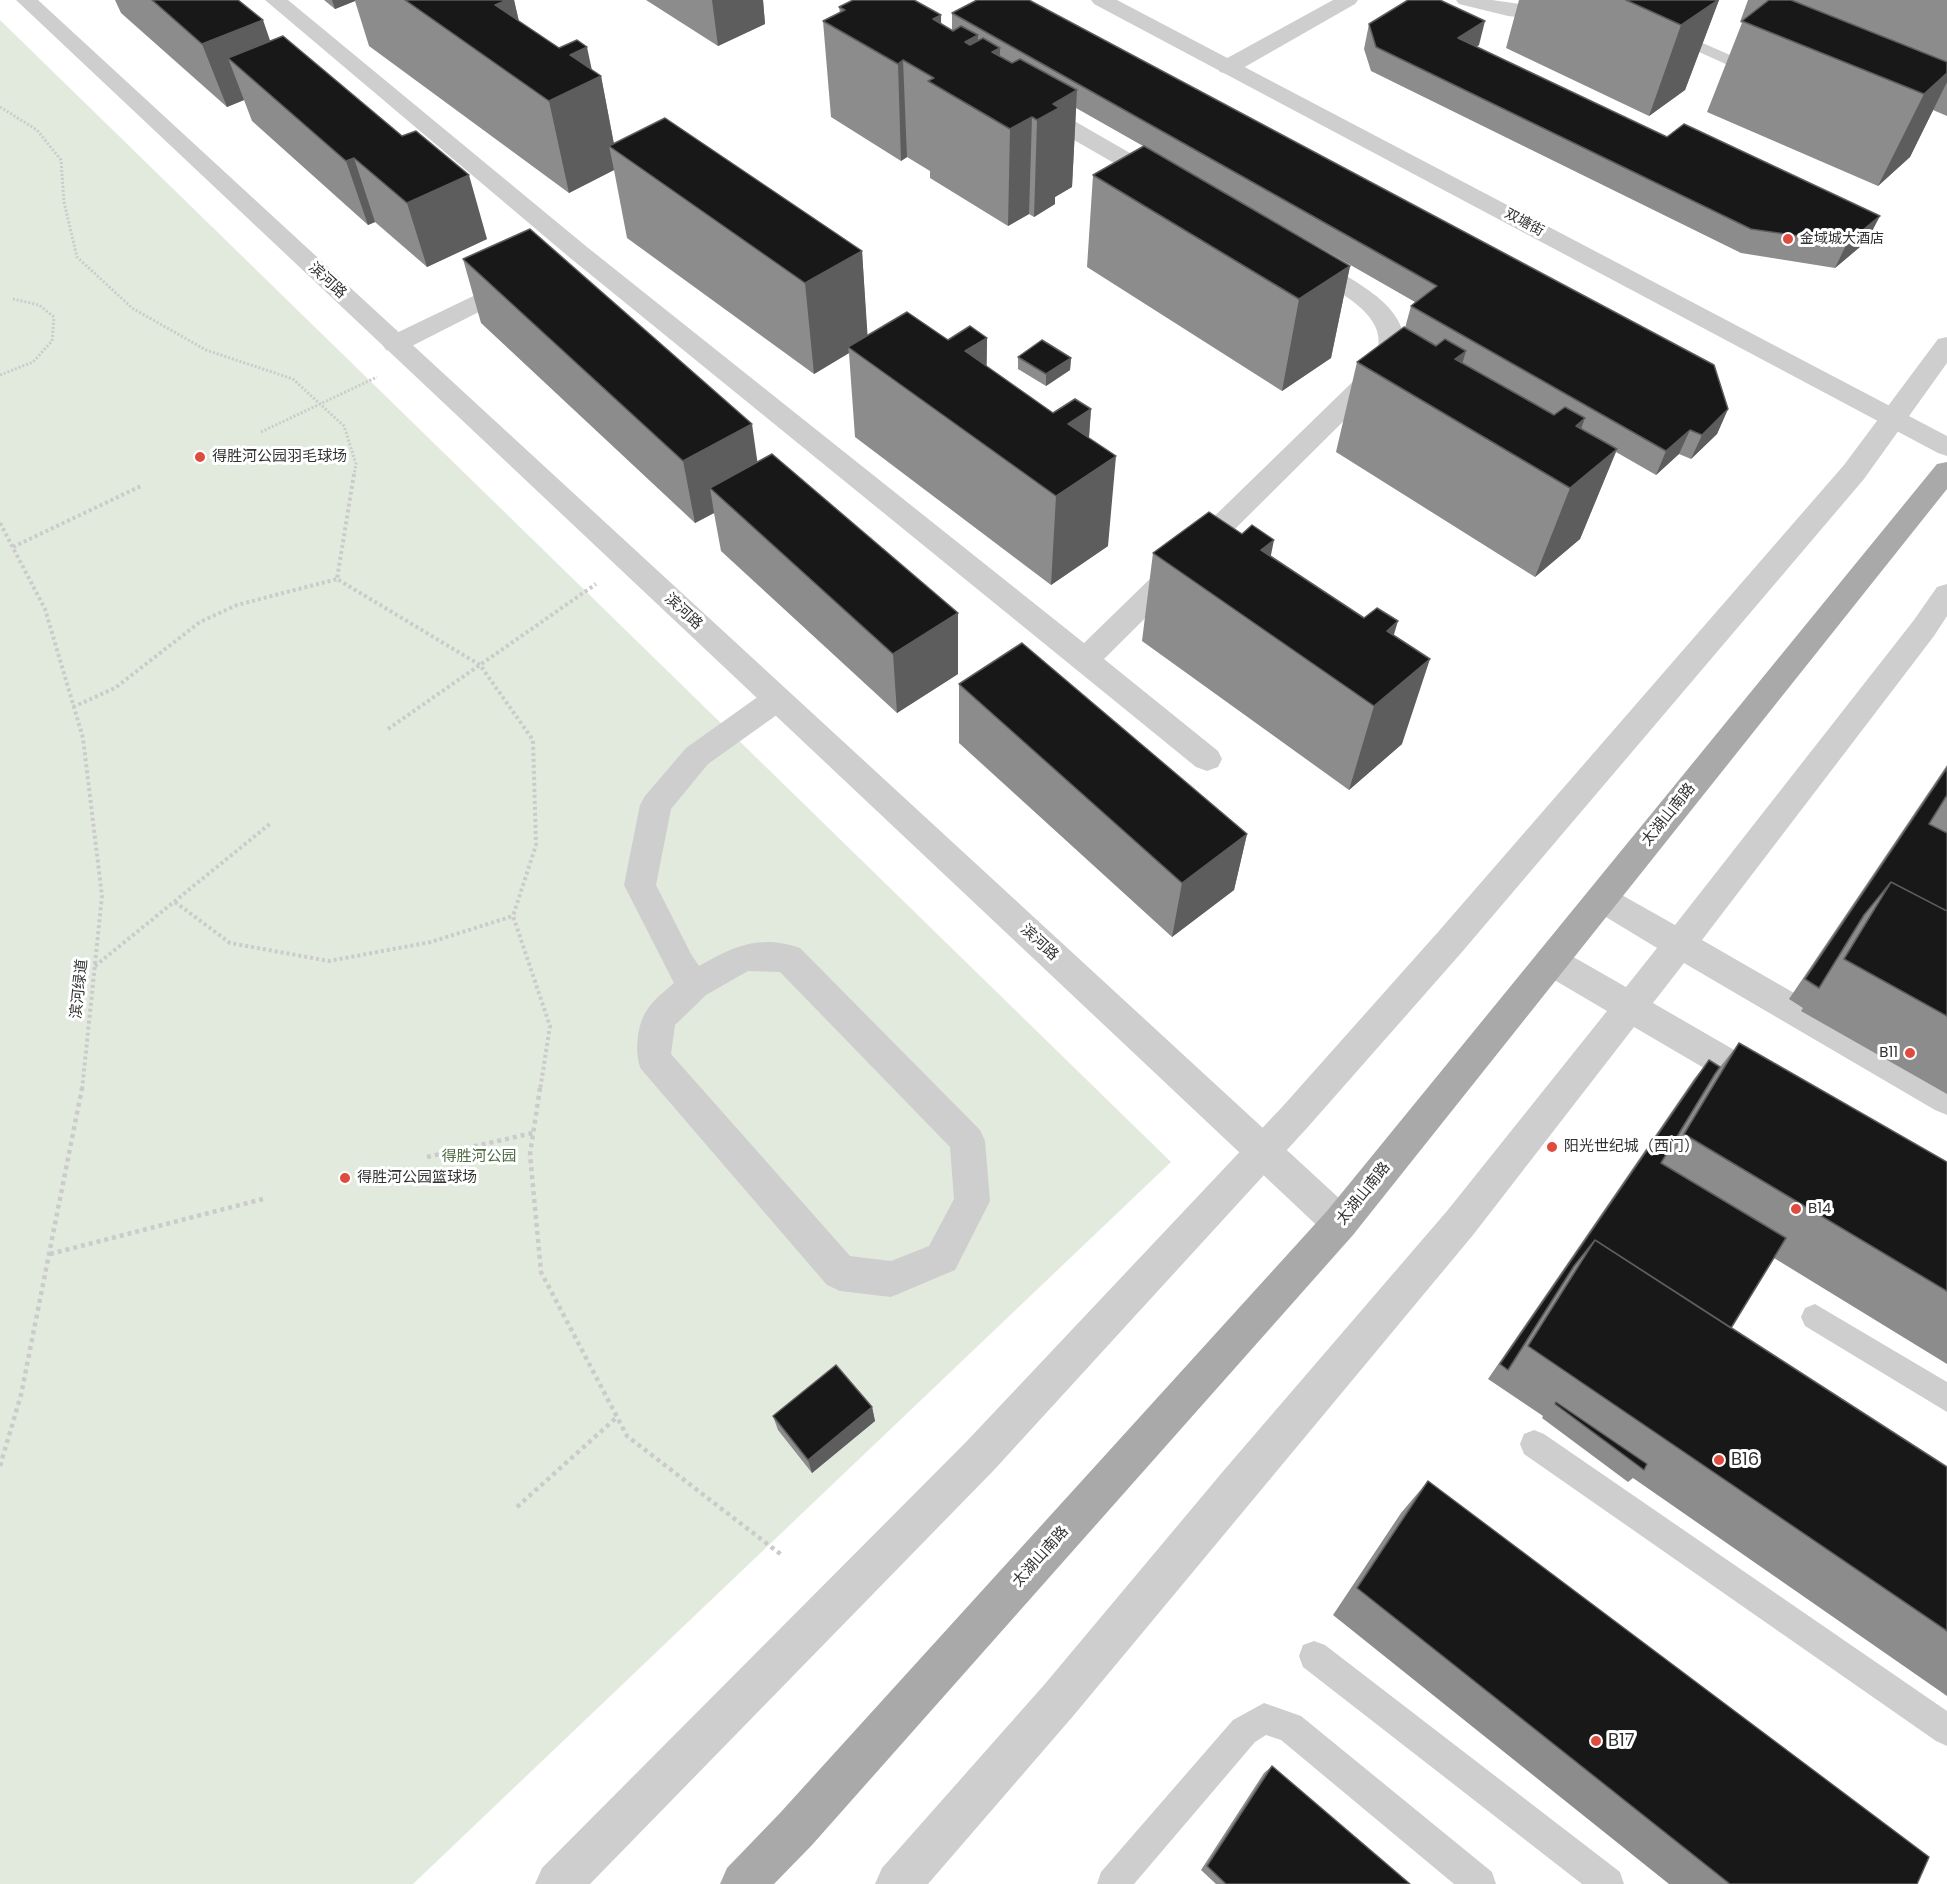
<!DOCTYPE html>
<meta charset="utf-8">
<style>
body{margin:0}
canvas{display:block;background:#fff}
</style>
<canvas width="1947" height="1884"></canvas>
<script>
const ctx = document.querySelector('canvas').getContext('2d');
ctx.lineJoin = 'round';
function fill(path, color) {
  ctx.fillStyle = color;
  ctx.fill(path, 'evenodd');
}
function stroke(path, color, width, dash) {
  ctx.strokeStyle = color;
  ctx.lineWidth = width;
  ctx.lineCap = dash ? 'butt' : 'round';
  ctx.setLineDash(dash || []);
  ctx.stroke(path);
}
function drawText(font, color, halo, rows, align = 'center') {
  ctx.font = font + ' Poppins,"Noto Sans SC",sans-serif';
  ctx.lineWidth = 6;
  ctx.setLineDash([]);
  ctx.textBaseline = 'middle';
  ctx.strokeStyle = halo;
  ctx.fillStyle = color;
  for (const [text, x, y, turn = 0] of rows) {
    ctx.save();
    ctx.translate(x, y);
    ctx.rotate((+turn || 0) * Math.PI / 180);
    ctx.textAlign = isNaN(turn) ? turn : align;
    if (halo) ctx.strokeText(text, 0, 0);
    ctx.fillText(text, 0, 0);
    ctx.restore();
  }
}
const green = new Path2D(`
 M 0,20 L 1171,1162 L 413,1884 L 0,1884 Z`);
const pathFar2 = new Path2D(`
 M 0,107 L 37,130 L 61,160 L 64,202 L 77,257 L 132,308 L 206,350 L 293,379 L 344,426 L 356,464 L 354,475
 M 0,375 L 33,362 L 52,341 L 54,317 L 39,305 L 13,299
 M 261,432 L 377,377`);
const pathFar1 = new Path2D(`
 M 354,474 L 337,579 L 480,665 L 533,740 L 536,845 L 513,916 L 550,1026 L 540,1090
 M 0,523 L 45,609 L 83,738 L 102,896 L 82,1090
 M 13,547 L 141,486
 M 73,707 L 115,688 L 200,622 L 237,605 L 337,579
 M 388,729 L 596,584
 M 175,902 L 230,943 L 329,961 L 431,942 L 513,916
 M 95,966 L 271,823`);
const path = new Path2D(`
 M 540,1088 L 530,1154 L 541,1272 L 627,1436 L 783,1556
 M 427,1157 L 533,1133
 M 50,1254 L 263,1199
 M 0,1466 L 21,1395 L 82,1088
 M 517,1507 L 617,1417`);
const service = new Path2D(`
 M 1673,30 L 1762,69 L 1764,72 L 1762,75 L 1750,75 L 1668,38 L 1665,35 Z
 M 1815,1304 L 1947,1382 L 1947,1412 L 1805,1326 L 1801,1317 L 1805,1308 Z
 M 1534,1430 L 1544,1434 L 1947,1711 L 1947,1746 L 1936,1741 L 1524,1454 L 1520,1444 L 1524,1434 Z
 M 1314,1641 L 1325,1645 L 1620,1872 L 1624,1884 L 1582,1884 L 1303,1667 L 1299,1656 L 1303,1645 Z
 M 1264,1703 L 1301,1716 L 1492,1872 L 1496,1884 L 1454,1884 L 1281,1740 L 1266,1735 L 1255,1742 L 1134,1884 L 1097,1884 L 1101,1872 L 1233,1720 Z`);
const minor = new Path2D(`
 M 265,0 L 288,0 L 587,247 L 1084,643 L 1373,362 C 1399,315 1331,288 1299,270 L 1296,265 L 1299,260 L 1308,258 L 1317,260 C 1347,277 1409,304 1404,348 C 1404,356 1397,366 1392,373 L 1104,659 L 1218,751 L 1222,759 L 1218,767 L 1207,771 L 1196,767 L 569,257 Z
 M 1333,0 L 1358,0 L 1355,4 L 1236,72 L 1228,74 L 1220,72 L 1217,67 L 1220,62 Z
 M 1456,0 L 1492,0 L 1561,10 L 1568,12 L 1572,16 L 1568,20 L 1561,22 L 1508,16 L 1459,4 Z
 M 1035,101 L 1043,103 L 1170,176 L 1174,181 L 1170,186 L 1162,188 L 1154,186 L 1027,113 L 1024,108 L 1027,103 Z
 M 517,275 L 526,278 L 529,283 L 526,288 L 404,350 L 395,352 L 386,350 L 382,344 L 386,338 Z
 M 1947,337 L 1947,363 L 1864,479 L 1462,952 L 1307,1128 L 994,1470 L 590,1884 L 535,1884 L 542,1868 L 966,1442 L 1283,1106 L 1438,932 L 1844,465 L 1938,339 Z
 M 1947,584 L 1947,616 L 1934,636 L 1702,940 L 1947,1081 L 1947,1115 L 1935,1110 L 1684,963 L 1653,1003 L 1774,1073 L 1779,1084 L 1774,1095 L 1762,1099 L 1750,1095 L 1634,1027 L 1473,1235 L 1074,1715 L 928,1884 L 875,1884 L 882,1868 L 1044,1685 L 1225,1469 L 1447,1211 L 1607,1011 L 1539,971 L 1534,961 L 1539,951 L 1551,947 L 1563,951 L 1626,987 L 1657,948 L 1591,908 L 1586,899 L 1591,890 L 1602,886 L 1613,890 L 1675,925 L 1914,620 L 1937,587 Z
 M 777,688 L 788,691 L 792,699 L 788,707 L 708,764 L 671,809 L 656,885 L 691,954 L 699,966 C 734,946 759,934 800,948 L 980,1130 L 985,1141 L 990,1201 L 955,1270 L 891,1297 L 840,1291 L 827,1285 L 641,1069 C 634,1054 637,1024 647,1010 C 653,1000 665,991 674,983 L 624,885 L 640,805 L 645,796 L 686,748 L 766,691 ZM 748,971 L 780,972 L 950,1147 L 954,1199 L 929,1246 L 891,1261 L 850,1256 L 671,1054 L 675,1025 L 706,995 Z`);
const tertiary = new Path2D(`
 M 16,0 L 38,0 L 1353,1211 L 1358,1223 L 1353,1235 L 1340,1240 L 1327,1235 Z
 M 1091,0 L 1117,0 L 1947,436 L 1947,456 L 1938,453 L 1094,4 Z`);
const primary = new Path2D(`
 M 1947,462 L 1947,489 L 1353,1235 L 812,1845 L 774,1884 L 720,1884 L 727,1868 L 780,1813 L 1327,1211 L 1937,464 Z`);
const wall = new Path2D(`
 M 115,0 L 238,0 L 270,41 L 487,239 L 427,267 L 375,222 L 368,225 L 252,121 L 244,100 L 227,107 L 121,13 Z
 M 324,0 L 514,0 L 519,21 L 601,76 L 614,144 L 862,251 L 867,335 L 948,340 L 987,338 L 986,367 L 1053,413 L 1091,409 L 1089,438 L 1108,546 L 1051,585 L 855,437 L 849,353 L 814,374 L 627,238 L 614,170 L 569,193 L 369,46 L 355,1 L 335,9 Z
 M 646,0 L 763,0 L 765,24 L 718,46 Z
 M 1519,0 L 1719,0 L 1685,90 L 1649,116 L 1506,48 Z
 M 1748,0 L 1947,0 L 1947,116 L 1933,110 L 1910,157 L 1878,186 L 1707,112 L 1742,23 L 1740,22 Z
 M 839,7 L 941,15 L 941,24 L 952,30 L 952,13 L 1728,409 L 1717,434 L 1691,459 L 1679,454 L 1656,475 L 1616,452 L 1580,539 L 1535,577 L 1336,452 L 1357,362 L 1405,328 L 1411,306 L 1415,302 L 1251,208 L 1350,266 L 1331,358 L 1282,391 L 1087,267 L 1093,175 L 1143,146 L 1076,108 L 1072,187 L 1055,197 L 1055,204 L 1034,217 L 1029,214 L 1008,226 L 930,178 L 930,171 L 907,157 L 901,161 L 831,117 L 823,21 L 840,13 Z
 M 1369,24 L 1479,45 L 1476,47 L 1867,241 L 1835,268 L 1741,253 L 1371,71 L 1364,49 Z
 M 463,259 L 758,462 L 958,674 L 897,713 L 721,551 L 714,513 L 695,523 L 481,323 Z
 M 1018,357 L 1071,358 L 1070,370 L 1046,386 L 1018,369 Z
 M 1153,553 L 1271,556 L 1364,618 L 1394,635 L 1402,744 L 1349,790 L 1142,641 Z
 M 959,684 L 1247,834 L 1234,890 L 1172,937 L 959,743 Z
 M 1947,765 L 1947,1094 L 1801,1011 L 1803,1008 L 1789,999 Z
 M 1739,1043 L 1947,1162 L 1947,1364 L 1774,1258 L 1731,1328 L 1947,1467 L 1947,1696 L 1633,1478 L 1628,1482 L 1542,1418 L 1543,1416 L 1488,1379 L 1694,1079 L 1709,1060 L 1720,1067 Z
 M 872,1407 L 875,1421 L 812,1473 L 778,1430 L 773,1416 Z
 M 1428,1481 L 1917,1884 L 1669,1884 L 1333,1615 L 1401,1513 Z
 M 1272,1766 L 1410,1884 L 1216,1884 L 1201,1870 L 1264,1773 Z`);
const shadedWall = new Path2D(`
 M 332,0 L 355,0 L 355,1 L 335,9 Z
 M 507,0 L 514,0 L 534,89 L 495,5 Z
 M 712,0 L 763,0 L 765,24 L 718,46 Z
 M 1718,0 L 1719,0 L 1685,90 L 1649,116 L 1681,25 Z
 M 941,15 L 942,90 L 933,19 Z
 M 263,20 L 285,84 L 228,58 L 244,100 L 227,107 L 202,44 Z
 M 1485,21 L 1479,45 L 1452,63 L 1458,38 Z
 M 978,35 L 977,110 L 965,42 Z
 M 587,47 L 594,80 L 601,76 L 615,150 L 609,146 L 614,170 L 569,193 L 549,101 L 570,55 Z
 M 1000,48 L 999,123 L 992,52 Z
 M 903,60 L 907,157 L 901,161 L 898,64 Z
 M 1947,73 L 1947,82 L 1910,157 L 1878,186 L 1924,94 Z
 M 1077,90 L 1072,187 L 1055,197 L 1055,204 L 1034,217 L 1037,120 L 1053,104 Z
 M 1032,117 L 1029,214 L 1008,226 L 1010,129 Z
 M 354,158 L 375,222 L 368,225 L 346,161 Z
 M 469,175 L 487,239 L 427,267 L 407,203 Z
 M 1880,216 L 1867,241 L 1835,268 L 1847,243 Z
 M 862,251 L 868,342 L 848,347 L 849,353 L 814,374 L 805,283 Z
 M 1350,266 L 1331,358 L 1282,391 L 1299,299 Z
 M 987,338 L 986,428 L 965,351 Z
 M 1466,351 L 1447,415 L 1455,359 Z
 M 1071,358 L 1070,370 L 1046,386 L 1046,374 Z
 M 1091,409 L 1086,476 L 1116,456 L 1108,546 L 1051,585 L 1056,496 L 1068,424 Z
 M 1728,409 L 1717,434 L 1691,459 L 1702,435 Z
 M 1585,418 L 1561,483 L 1576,426 Z
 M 752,424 L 761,487 L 710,488 L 714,513 L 695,523 L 683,461 Z
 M 1690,430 L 1679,454 L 1656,475 L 1666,451 Z
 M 1617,449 L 1580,539 L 1535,577 L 1570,488 Z
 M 1274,540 L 1257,625 L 1261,550 Z
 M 958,613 L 958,674 L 897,713 L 893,654 Z
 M 1398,621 L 1373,705 L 1387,631 Z
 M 1430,659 L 1402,744 L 1349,790 L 1374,706 Z
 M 1247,834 L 1234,890 L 1172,937 L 1182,883 Z
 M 872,1407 L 875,1421 L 812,1473 L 808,1460 Z`);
const building = new Path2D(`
 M 152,0 L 238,0 L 263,20 L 202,44 Z
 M 405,0 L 507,0 L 495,5 L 559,48 L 577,40 L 587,47 L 570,55 L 601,76 L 549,101 Z
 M 853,0 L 914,0 L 941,15 L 933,19 L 953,31 L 961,26 L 978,35 L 965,42 L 970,45 L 983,38 L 1000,48 L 992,52 L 1012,63 L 1020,59 L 1077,90 L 1053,104 L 1059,108 L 1037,120 L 1032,117 L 1010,129 L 928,81 L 934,78 L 903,60 L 898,64 L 823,21 L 845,10 L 839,7 Z
 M 977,0 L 1029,0 L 1714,365 L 1728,409 L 1702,435 L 1690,430 L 1666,451 L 1411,306 L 1437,286 L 952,13 Z
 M 1408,0 L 1440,0 L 1485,21 L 1458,38 L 1667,137 L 1684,124 L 1880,216 L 1847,243 L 1751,229 L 1376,47 L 1369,24 Z
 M 1626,0 L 1718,0 L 1681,25 Z
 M 1769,0 L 1791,0 L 1947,62 L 1947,73 L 1924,94 L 1742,21 Z
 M 283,36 L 402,136 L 416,131 L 469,175 L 407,203 L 354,158 L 346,161 L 228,58 Z
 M 665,118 L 862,251 L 805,283 L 609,146 Z
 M 1144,146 L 1350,266 L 1299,299 L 1093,175 Z
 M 530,229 L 752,424 L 683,461 L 463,259 Z
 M 907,312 L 948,340 L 970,326 L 987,338 L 965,351 L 1053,413 L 1075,399 L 1091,409 L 1068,424 L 1116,456 L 1056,496 L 848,347 Z
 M 1404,327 L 1436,346 L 1445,339 L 1466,351 L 1455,359 L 1554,415 L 1565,407 L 1585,418 L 1576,426 L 1617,449 L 1570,488 L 1357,362 Z
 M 1042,340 L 1071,358 L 1046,374 L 1018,357 Z
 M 772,454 L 958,613 L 893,654 L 710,488 Z
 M 1209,512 L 1242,534 L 1252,525 L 1274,540 L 1261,550 L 1364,618 L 1377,608 L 1398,621 L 1387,631 L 1430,659 L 1374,706 L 1153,553 Z
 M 1022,643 L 1247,834 L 1182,883 L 959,684 Z
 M 1947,768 L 1947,795 L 1929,824 L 1947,833 L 1947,911 L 1891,882 L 1864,915 L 1819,988 L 1805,979 Z
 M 1891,882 L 1947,911 L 1947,1016 L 1844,959 Z
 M 1739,1043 L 1947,1162 L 1947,1291 L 1684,1134 Z
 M 1709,1060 L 1720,1067 L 1715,1074 L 1661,1163 L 1786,1238 L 1731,1328 L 1595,1240 L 1574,1266 L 1508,1370 L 1500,1364 Z
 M 1595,1240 L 1947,1467 L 1947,1631 L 1528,1346 Z
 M 836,1365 L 872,1407 L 808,1460 L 773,1416 Z
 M 1556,1402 L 1647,1464 L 1644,1470 L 1555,1404 Z
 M 1428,1481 L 1929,1857 L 1917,1884 L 1730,1884 L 1357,1588 Z
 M 1272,1766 L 1410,1884 L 1226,1884 L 1207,1866 Z`);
const markers = [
 [1788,239,6,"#dd4c3e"],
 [200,457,6,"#dd4c3e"],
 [1910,1053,6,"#dd4c3e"],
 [1552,1147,6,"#dd4c3e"],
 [345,1178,6,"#dd4c3e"],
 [1796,1209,6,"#dd4c3e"],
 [1719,1460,6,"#dd4c3e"],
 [1596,1741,6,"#dd4c3e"]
];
const farStreetnames = [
 ["双塘街",1524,223,28]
];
const farPoinames = [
 ["金域城大酒店",1800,239]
];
const streetNames = [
 ["滨河路",327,281,43],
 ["滨河路",683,612,43],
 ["太湖山南路",1669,815,-51],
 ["滨河路",1039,943,43],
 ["滨河绿道",80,989,-84],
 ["太湖山南路",1364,1194,-51],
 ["太湖山南路",1041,1557,-48]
];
const poiNames = [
 ["得胜河公园羽毛球场",212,457],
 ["B11",1898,1053,"right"],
 ["阳光世纪城（西门）",1564,1147],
 ["得胜河公园篮球场",357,1178],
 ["B14",1808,1209]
];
const parkNames = [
 ["得胜河公园",479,1157]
];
const nearPoinames = [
 ["B16",1731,1460],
 ["B17",1608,1741]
];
fill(green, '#e2eade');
stroke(pathFar2, '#cbcbcb', 3, [2, 2]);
stroke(pathFar1, '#cbcbcb', 4, [3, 3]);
stroke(path, '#cbcbcb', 4.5, [4, 4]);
fill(service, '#cecece');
fill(minor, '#cecece');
fill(tertiary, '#cecece');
fill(primary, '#a9a9a9');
fill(wall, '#8c8c8c');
fill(shadedWall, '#5d5d5d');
fill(building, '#181818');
stroke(building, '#5d5d5d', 1.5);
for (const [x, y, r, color] of markers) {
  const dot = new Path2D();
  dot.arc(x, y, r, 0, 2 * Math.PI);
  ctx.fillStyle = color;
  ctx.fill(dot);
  stroke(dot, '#fff', 2);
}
drawText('14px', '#313131', '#fff', farStreetnames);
drawText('14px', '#313131', '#fff', farPoinames, 'left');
drawText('15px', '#313131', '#fff', streetNames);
drawText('15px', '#313131', '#fff', poiNames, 'left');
drawText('15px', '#4d6c40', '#fff', parkNames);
drawText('18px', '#313131', '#fff', nearPoinames, 'left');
</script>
